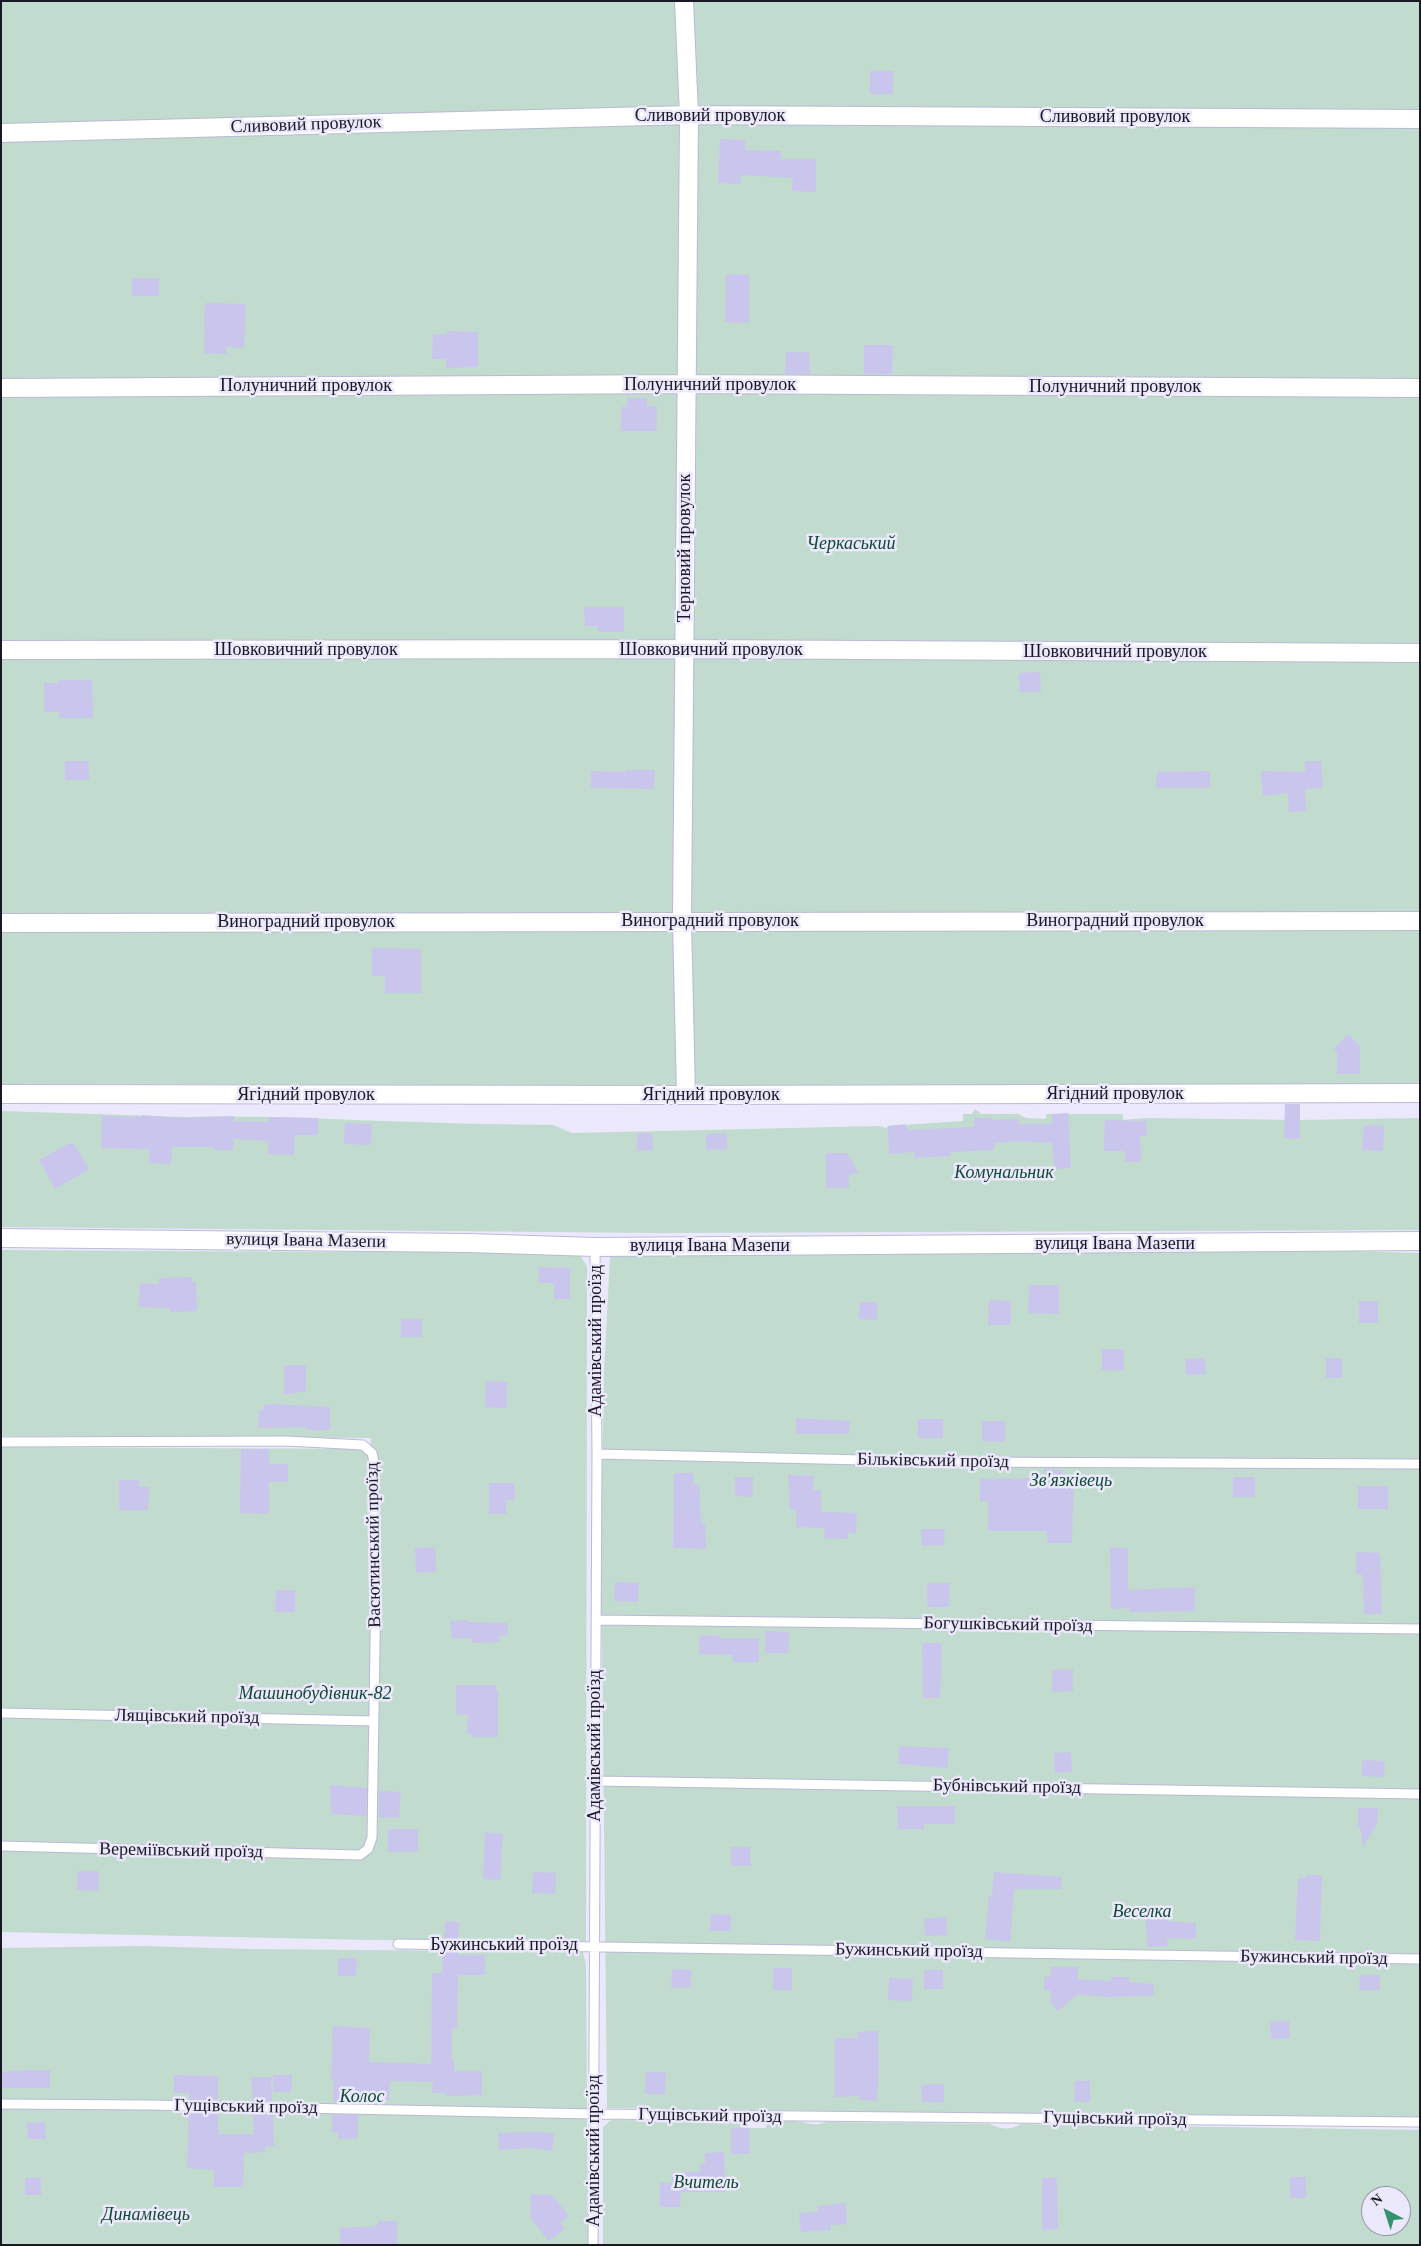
<!DOCTYPE html>
<meta charset="utf-8">
<style>
body{margin:0}
#map{position:relative;width:1421px;height:2246px;overflow:hidden;background:#ebe8fc;font-family:Georgia,serif}
canvas{display:block}
.frame{position:absolute;inset:0;border:2px solid #1a1824;pointer-events:none}
.north{position:absolute;left:1361px;top:2186px;width:50px;height:50px;box-sizing:border-box;background:#ebe8fc;border:1px solid #9795a6;border-radius:50%;rotate:320deg;font-size:14px;font-weight:700;line-height:20px;text-align:center;color:#1a1824}
.north::after{content:'';display:block;margin:auto;width:18px;height:22px;background:#33936c;clip-path:polygon(50% 0,100% 100%,50% 72%,0 100%)}
</style>
<div id="map">
<canvas width="1421" height="2246"></canvas>
<div class="frame"></div>
<div class="north">N</div>
</div>
<script>
const ctx = document.querySelector('canvas').getContext('2d');
ctx.lineJoin = 'round';
function fill(path, color) {
  ctx.fillStyle = color;
  ctx.fill(path, 'evenodd');
}
function stroke(path, color, width, dash) {
  ctx.strokeStyle = color;
  ctx.lineWidth = width;
  ctx.lineCap = dash ? 'butt' : 'round';
  ctx.setLineDash(dash || []);
  ctx.stroke(path);
}
function drawText(font, color, halo, rows, align = 'center') {
  ctx.font = font + ' Georgia,serif';
  ctx.lineWidth = 5;
  ctx.setLineDash([]);
  ctx.textBaseline = 'middle';
  ctx.strokeStyle = halo;
  ctx.fillStyle = color;
  for (const [text, x, y, turn = 0] of rows) {
    ctx.save();
    ctx.translate(x, y);
    ctx.rotate((+turn || 0) * Math.PI / 180);
    ctx.textAlign = isNaN(turn) ? turn : align;
    if (halo) ctx.strokeText(text, 0, 0);
    ctx.fillText(text, 0, 0);
    ctx.restore();
  }
}
const green = new Path2D(`
 M 1,1 L 1420,1 L 1420,1086 L 353,1087 L 201,1084 L 1,1084 Z
 M 975,1109 L 981,1114 L 1018,1114 L 1026,1118 L 1046,1119 L 1046,1114 L 1123,1114 L 1123,1120 L 1145,1118 L 1300,1120 L 1420,1118 L 1420,1230 L 659,1233 L 1,1227 L 1,1111 L 185,1117 C 262,1115 338,1120 416,1122 C 462,1124 508,1124 553,1125 L 572,1133 L 880,1126 L 886,1128 L 888,1126 L 963,1121 L 963,1114 L 972,1114 Z
 M 1,1250 L 333,1252 L 384,1250 L 580,1255 L 587,1266 L 586,1941 L 369,1940 L 1,1932 L 1,1447 L 370,1449 L 371,1438 L 1,1436 Z
 M 1351,1251 L 1420,1253 L 1420,2119 L 607,2108 L 602,1628 L 600,1604 L 604,1373 L 610,1255 Z
 M 141,1946 L 249,1949 L 583,1952 L 586,1965 L 588,2245 L 1,2245 L 1,1948 Z
 M 611,2120 L 746,2121 L 749,2128 L 766,2128 L 767,2122 C 778,2122 792,2120 801,2122 C 811,2124 816,2126 826,2122 L 989,2124 C 1001,2129 1009,2131 1021,2124 L 1420,2130 L 1420,2245 L 603,2245 L 603,2127 ZM 1371,2196 L 1401,2196 L 1401,2226 L 1371,2226 Z`);
const building = new Path2D(`
 M 870,71 L 893,71 L 893,94 L 870,94 Z
 M 720,139 L 745,140 L 745,150 L 781,151 L 781,159 L 816,159 L 816,192 L 792,191 L 793,178 L 741,175 L 740,184 L 718,183 Z
 M 726,274 L 749,275 L 749,323 L 725,322 Z
 M 132,278 L 159,278 L 159,296 L 132,296 Z
 M 205,303 L 246,304 L 244,348 L 226,347 L 226,354 L 204,353 Z
 M 447,331 L 478,332 L 478,367 L 446,368 L 446,359 L 432,359 L 433,334 L 446,335 Z
 M 864,345 L 893,345 L 892,374 L 864,374 Z
 M 786,352 L 809,352 L 810,374 L 785,374 Z
 M 627,398 L 647,398 L 647,406 L 657,406 L 657,431 L 621,431 L 621,407 L 627,407 Z
 M 584,607 L 624,607 L 624,632 L 598,632 L 598,626 L 585,626 Z
 M 1040,672 L 1041,692 L 1020,692 L 1019,673 Z
 M 59,680 L 92,680 L 93,718 L 59,718 L 59,712 L 44,712 L 44,683 L 59,683 Z
 M 65,761 L 89,761 L 89,780 L 65,780 Z
 M 1305,761 L 1321,761 L 1323,788 L 1305,789 L 1306,811 L 1289,812 L 1288,793 L 1263,796 L 1261,771 L 1305,772 Z
 M 626,770 L 655,770 L 654,789 L 591,788 L 591,771 L 626,772 Z
 M 1210,771 L 1210,788 L 1156,788 L 1157,772 Z
 M 372,948 L 421,949 L 421,993 L 385,993 L 385,976 L 372,976 Z
 M 1348,1034 L 1360,1046 L 1360,1074 L 1337,1074 L 1337,1052 L 1334,1049 Z
 M 1285,1104 L 1300,1104 L 1300,1139 L 1284,1138 Z
 M 1068,1113 L 1071,1168 L 1054,1169 L 1052,1143 L 1018,1141 L 994,1143 L 994,1150 L 951,1152 L 951,1156 L 914,1158 L 914,1152 L 889,1154 L 888,1126 L 905,1124 L 908,1130 L 974,1127 L 974,1118 L 992,1118 L 992,1120 L 1019,1119 L 1019,1124 L 1052,1124 L 1052,1114 Z
 M 141,1115 L 180,1118 L 234,1116 L 234,1121 L 269,1122 L 269,1117 L 318,1118 L 318,1135 L 295,1135 L 294,1155 L 268,1154 L 268,1141 L 234,1139 L 233,1150 L 214,1150 L 214,1147 L 172,1147 L 171,1164 L 149,1163 L 150,1149 L 101,1148 L 102,1116 L 141,1117 Z
 M 1105,1120 L 1146,1121 L 1147,1136 L 1140,1136 L 1141,1162 L 1125,1162 L 1125,1151 L 1104,1151 Z
 M 345,1123 L 372,1124 L 371,1145 L 344,1144 Z
 M 1364,1125 L 1384,1126 L 1383,1151 L 1362,1150 Z
 M 637,1133 L 652,1133 L 653,1150 L 637,1151 Z
 M 727,1133 L 727,1149 L 706,1150 L 706,1134 Z
 M 68,1144 L 74,1144 L 89,1169 L 55,1189 L 39,1160 Z
 M 826,1153 L 847,1153 L 859,1173 L 849,1174 L 849,1188 L 826,1188 Z
 M 539,1267 L 570,1268 L 570,1299 L 554,1299 L 554,1283 L 539,1283 Z
 M 192,1277 L 192,1282 L 196,1282 L 197,1311 L 170,1312 L 170,1308 L 139,1307 L 140,1283 L 159,1284 L 159,1278 Z
 M 1029,1285 L 1059,1285 L 1059,1314 L 1028,1313 Z
 M 989,1300 L 1011,1301 L 1010,1325 L 988,1325 Z
 M 1359,1301 L 1378,1301 L 1378,1323 L 1359,1323 Z
 M 860,1302 L 877,1302 L 877,1320 L 859,1319 Z
 M 401,1319 L 422,1319 L 422,1337 L 401,1337 Z
 M 1102,1349 L 1124,1349 L 1124,1371 L 1102,1370 Z
 M 1205,1358 L 1206,1374 L 1186,1375 L 1185,1359 Z
 M 1326,1358 L 1342,1358 L 1342,1378 L 1326,1378 Z
 M 284,1365 L 306,1365 L 306,1391 L 284,1395 Z
 M 486,1381 L 507,1382 L 507,1408 L 485,1407 Z
 M 274,1404 L 330,1407 L 330,1430 L 307,1430 L 307,1427 L 258,1428 L 259,1410 L 263,1410 L 264,1405 Z
 M 796,1418 L 850,1421 L 849,1434 L 796,1434 Z
 M 918,1419 L 943,1419 L 943,1438 L 918,1438 Z
 M 982,1421 L 1005,1421 L 1005,1442 L 982,1441 Z
 M 241,1449 L 269,1449 L 269,1464 L 288,1464 L 288,1482 L 269,1482 L 269,1514 L 240,1513 Z
 M 1045,1469 L 1063,1470 L 1062,1481 L 1074,1482 L 1072,1543 L 1047,1543 L 1047,1531 L 988,1531 L 988,1501 L 980,1501 L 980,1479 L 1044,1478 Z
 M 674,1473 L 693,1473 L 694,1485 L 699,1485 L 701,1523 L 705,1523 L 706,1549 L 673,1548 Z
 M 788,1475 L 814,1476 L 813,1490 L 821,1490 L 821,1512 L 857,1513 L 856,1534 L 848,1532 L 848,1539 L 824,1538 L 825,1528 L 796,1527 L 797,1510 L 790,1510 Z
 M 735,1477 L 753,1477 L 753,1497 L 735,1496 Z
 M 1233,1477 L 1255,1477 L 1255,1497 L 1233,1497 Z
 M 119,1480 L 140,1480 L 139,1487 L 149,1487 L 148,1510 L 119,1510 Z
 M 489,1483 L 514,1483 L 515,1500 L 506,1500 L 506,1514 L 489,1514 Z
 M 1358,1486 L 1388,1486 L 1388,1509 L 1358,1509 Z
 M 921,1529 L 945,1529 L 944,1545 L 922,1546 Z
 M 435,1547 L 436,1572 L 416,1573 L 415,1548 Z
 M 1110,1547 L 1128,1548 L 1128,1590 L 1195,1587 L 1195,1611 L 1129,1612 L 1129,1608 L 1111,1609 Z
 M 1356,1552 L 1380,1553 L 1382,1614 L 1364,1614 L 1363,1575 L 1356,1575 Z
 M 615,1582 L 639,1583 L 638,1602 L 614,1601 Z
 M 927,1583 L 950,1583 L 949,1607 L 927,1607 Z
 M 276,1590 L 295,1590 L 295,1612 L 275,1612 Z
 M 469,1620 L 469,1622 L 507,1623 L 508,1635 L 499,1636 L 499,1642 L 472,1643 L 471,1638 L 452,1639 L 450,1621 Z
 M 765,1631 L 789,1632 L 788,1653 L 765,1653 Z
 M 700,1635 L 720,1636 L 720,1638 L 759,1638 L 759,1662 L 733,1662 L 733,1655 L 699,1654 Z
 M 922,1643 L 942,1643 L 940,1698 L 923,1698 Z
 M 1073,1669 L 1073,1691 L 1052,1692 L 1052,1670 Z
 M 456,1685 L 496,1685 L 496,1690 L 498,1690 L 498,1737 L 471,1737 L 471,1734 L 467,1734 L 468,1715 L 456,1714 Z
 M 899,1746 L 949,1748 L 947,1768 L 899,1764 Z
 M 1071,1752 L 1072,1772 L 1055,1773 L 1054,1753 Z
 M 1362,1760 L 1385,1761 L 1384,1777 L 1362,1776 Z
 M 330,1785 L 367,1788 L 366,1816 L 331,1814 Z
 M 379,1791 L 401,1792 L 399,1818 L 379,1817 Z
 M 897,1806 L 955,1806 L 955,1824 L 924,1824 L 924,1829 L 898,1829 Z
 M 1358,1808 L 1378,1808 L 1377,1824 L 1363,1847 L 1360,1827 L 1358,1827 Z
 M 388,1829 L 418,1829 L 418,1852 L 388,1852 Z
 M 485,1832 L 503,1834 L 500,1880 L 483,1879 Z
 M 731,1847 L 750,1847 L 751,1866 L 731,1866 Z
 M 78,1871 L 99,1871 L 98,1891 L 77,1890 Z
 M 533,1872 L 556,1873 L 555,1894 L 532,1893 Z
 M 994,1872 L 1062,1877 L 1061,1889 L 1014,1889 L 1010,1942 L 985,1939 L 989,1896 L 992,1897 Z
 M 1306,1875 L 1322,1875 L 1320,1941 L 1295,1940 L 1298,1878 L 1306,1878 Z
 M 1165,1906 L 1166,1921 L 1196,1923 L 1196,1939 L 1167,1938 L 1168,1946 L 1148,1947 L 1144,1907 Z
 M 711,1914 L 731,1915 L 731,1931 L 710,1931 Z
 M 946,1917 L 947,1935 L 925,1936 L 924,1919 Z
 M 445,1921 L 459,1922 L 458,1939 L 444,1938 Z
 M 443,1951 L 458,1951 L 458,1955 L 485,1955 L 485,1975 L 458,1975 L 457,2028 L 452,2028 L 452,2061 L 454,2061 L 455,2071 L 482,2071 L 482,2095 L 447,2096 L 446,2093 L 432,2093 L 433,2082 L 390,2081 L 389,2100 L 358,2099 L 358,2103 L 333,2102 L 334,2079 L 331,2079 L 333,2026 L 370,2028 L 369,2062 L 431,2064 L 432,1973 L 442,1973 Z
 M 338,1958 L 357,1958 L 356,1976 L 338,1976 Z
 M 1051,1967 L 1078,1967 L 1078,1979 L 1111,1981 L 1111,1977 L 1129,1977 L 1129,1982 L 1154,1984 L 1153,1996 L 1104,1997 L 1078,1994 L 1058,2011 L 1051,2003 L 1051,1991 L 1044,1990 L 1045,1976 L 1051,1977 Z
 M 773,1968 L 792,1968 L 792,1990 L 773,1990 Z
 M 672,1969 L 691,1970 L 690,1988 L 671,1988 Z
 M 924,1970 L 943,1970 L 943,1989 L 924,1989 Z
 M 1360,1975 L 1380,1975 L 1380,1990 L 1359,1990 Z
 M 889,1978 L 913,1979 L 912,2001 L 888,2000 Z
 M 1289,2021 L 1290,2038 L 1271,2039 L 1270,2022 Z
 M 878,2031 L 879,2068 L 877,2101 L 859,2100 L 859,2096 L 835,2097 L 835,2038 L 858,2038 L 857,2032 Z
 M 22,2070 L 50,2070 L 50,2088 L 1,2088 L 1,2072 L 22,2071 Z
 M 646,2072 L 666,2072 L 665,2094 L 645,2094 Z
 M 174,2075 L 218,2076 L 218,2100 L 189,2100 L 189,2093 L 174,2093 Z
 M 273,2075 L 292,2075 L 291,2092 L 273,2092 Z
 M 251,2077 L 271,2077 L 272,2101 L 253,2101 Z
 M 1075,2081 L 1090,2081 L 1090,2102 L 1074,2102 Z
 M 944,2084 L 944,2102 L 922,2102 L 921,2085 Z
 M 189,2112 L 218,2113 L 218,2134 L 254,2134 L 253,2113 L 273,2114 L 274,2146 L 265,2147 L 265,2152 L 244,2153 L 243,2187 L 214,2187 L 214,2170 L 187,2168 Z
 M 332,2115 L 358,2115 L 358,2138 L 338,2139 L 338,2132 L 332,2132 Z
 M 45,2122 L 46,2139 L 28,2139 L 27,2123 Z
 M 731,2128 L 749,2128 L 750,2154 L 731,2154 Z
 M 534,2132 L 554,2133 L 553,2151 L 530,2148 L 499,2150 L 498,2133 Z
 M 724,2152 L 725,2192 L 681,2192 L 680,2207 L 660,2207 L 660,2183 L 672,2183 L 672,2172 L 700,2172 L 700,2165 L 705,2164 L 705,2153 Z
 M 1290,2177 L 1306,2177 L 1306,2198 L 1290,2198 Z
 M 25,2178 L 41,2178 L 41,2195 L 25,2195 Z
 M 1042,2178 L 1057,2178 L 1058,2229 L 1042,2230 Z
 M 531,2194 L 552,2195 L 569,2216 L 560,2223 L 565,2229 L 549,2241 L 530,2217 Z
 M 846,2203 L 847,2224 L 831,2225 L 831,2230 L 801,2232 L 799,2213 L 818,2212 L 817,2206 Z
 M 378,2221 L 397,2221 L 397,2245 L 340,2245 L 340,2228 L 377,2226 Z`);
const service = new Path2D(`
 M 1,1442 L 286,1441 L 363,1445 L 372,1453 L 374,1462 L 376,1582 L 372,1838 L 368,1849 L 360,1855 L 1,1846
 M 597,1454 L 954,1462 L 1420,1464
 M 596,1620 L 1420,1629
 M 1,1713 L 373,1721
 M 594,1781 L 1420,1794
 M 398,1944 L 1420,1959
 M 1,2104 L 148,2105 L 595,2114 L 1420,2122
 M 593,2245 L 597,1454 L 595,1247`);
const minor = new Path2D(`
 M 684,1 L 689,115 L 682,920 L 686,1095
 M 1,133 L 689,115 L 1420,119
 M 1,388 L 686,384 L 1420,388
 M 1,650 L 684,649 L 1420,653
 M 1,923 L 1420,921
 M 1,1094 L 686,1095 L 1420,1093
 M 1,1238 L 469,1243 L 595,1247 L 1420,1241`);
const streetNames = [
 ["Сливовий провулок",710,116],
 ["Сливовий провулок",1115,117],
 ["Сливовий провулок",306,125,-2],
 ["Полуничний провулок",710,385],
 ["Полуничний провулок",306,386],
 ["Полуничний провулок",1115,387],
 ["Терновий провулок",685,548,-90],
 ["Шовковичний провулок",306,650],
 ["Шовковичний провулок",711,650],
 ["Шовковичний провулок",1115,652],
 ["Виноградний провулок",710,921],
 ["Виноградний провулок",1115,921],
 ["Виноградний провулок",306,922],
 ["Ягідний провулок",1115,1094],
 ["Ягідний провулок",306,1095],
 ["Ягідний провулок",711,1095],
 ["вулиця Івана Мазепи",306,1241,1],
 ["вулиця Івана Мазепи",1115,1244],
 ["вулиця Івана Мазепи",710,1246],
 ["Адамівський проїзд",596,1341,-90],
 ["Більківський проїзд",933,1461,1],
 ["Васютинський проїзд",374,1545,-91],
 ["Богушківський проїзд",1008,1625,1],
 ["Лящівський проїзд",187,1717,1],
 ["Адамівський проїзд",595,1746,-90],
 ["Бубнівський проїзд",1007,1787,1],
 ["Вереміївський проїзд",181,1851,1],
 ["Бужинський проїзд",504,1945],
 ["Бужинський проїзд",909,1951,1],
 ["Бужинський проїзд",1314,1958,1],
 ["Гущівський проїзд",246,2107,1],
 ["Гущівський проїзд",710,2116,1],
 ["Гущівський проїзд",1115,2119,1],
 ["Адамівський проїзд",594,2151,-90]
];
const parkNames = [
 ["Черкаський",851,544],
 ["Комунальник",1004,1173],
 ["Зв'язківець",1071,1481],
 ["Машинобудівник-82",315,1694],
 ["Веселка",1142,1912],
 ["Колос",362,2097],
 ["Вчитель",706,2183],
 ["Динамівець",146,2215]
];
fill(green, '#c1dbce');
fill(building, '#cac5ed');
stroke(service, '#bcb8d7', 11);
stroke(minor, '#bcb8d7', 20);
stroke(service, '#fff', 9);
stroke(minor, '#fff', 18);
drawText('18px', '#1a1824', '#ebe8fc', streetNames);
drawText('italic 18px', '#114832', '#ebe8fc', parkNames);
</script>
